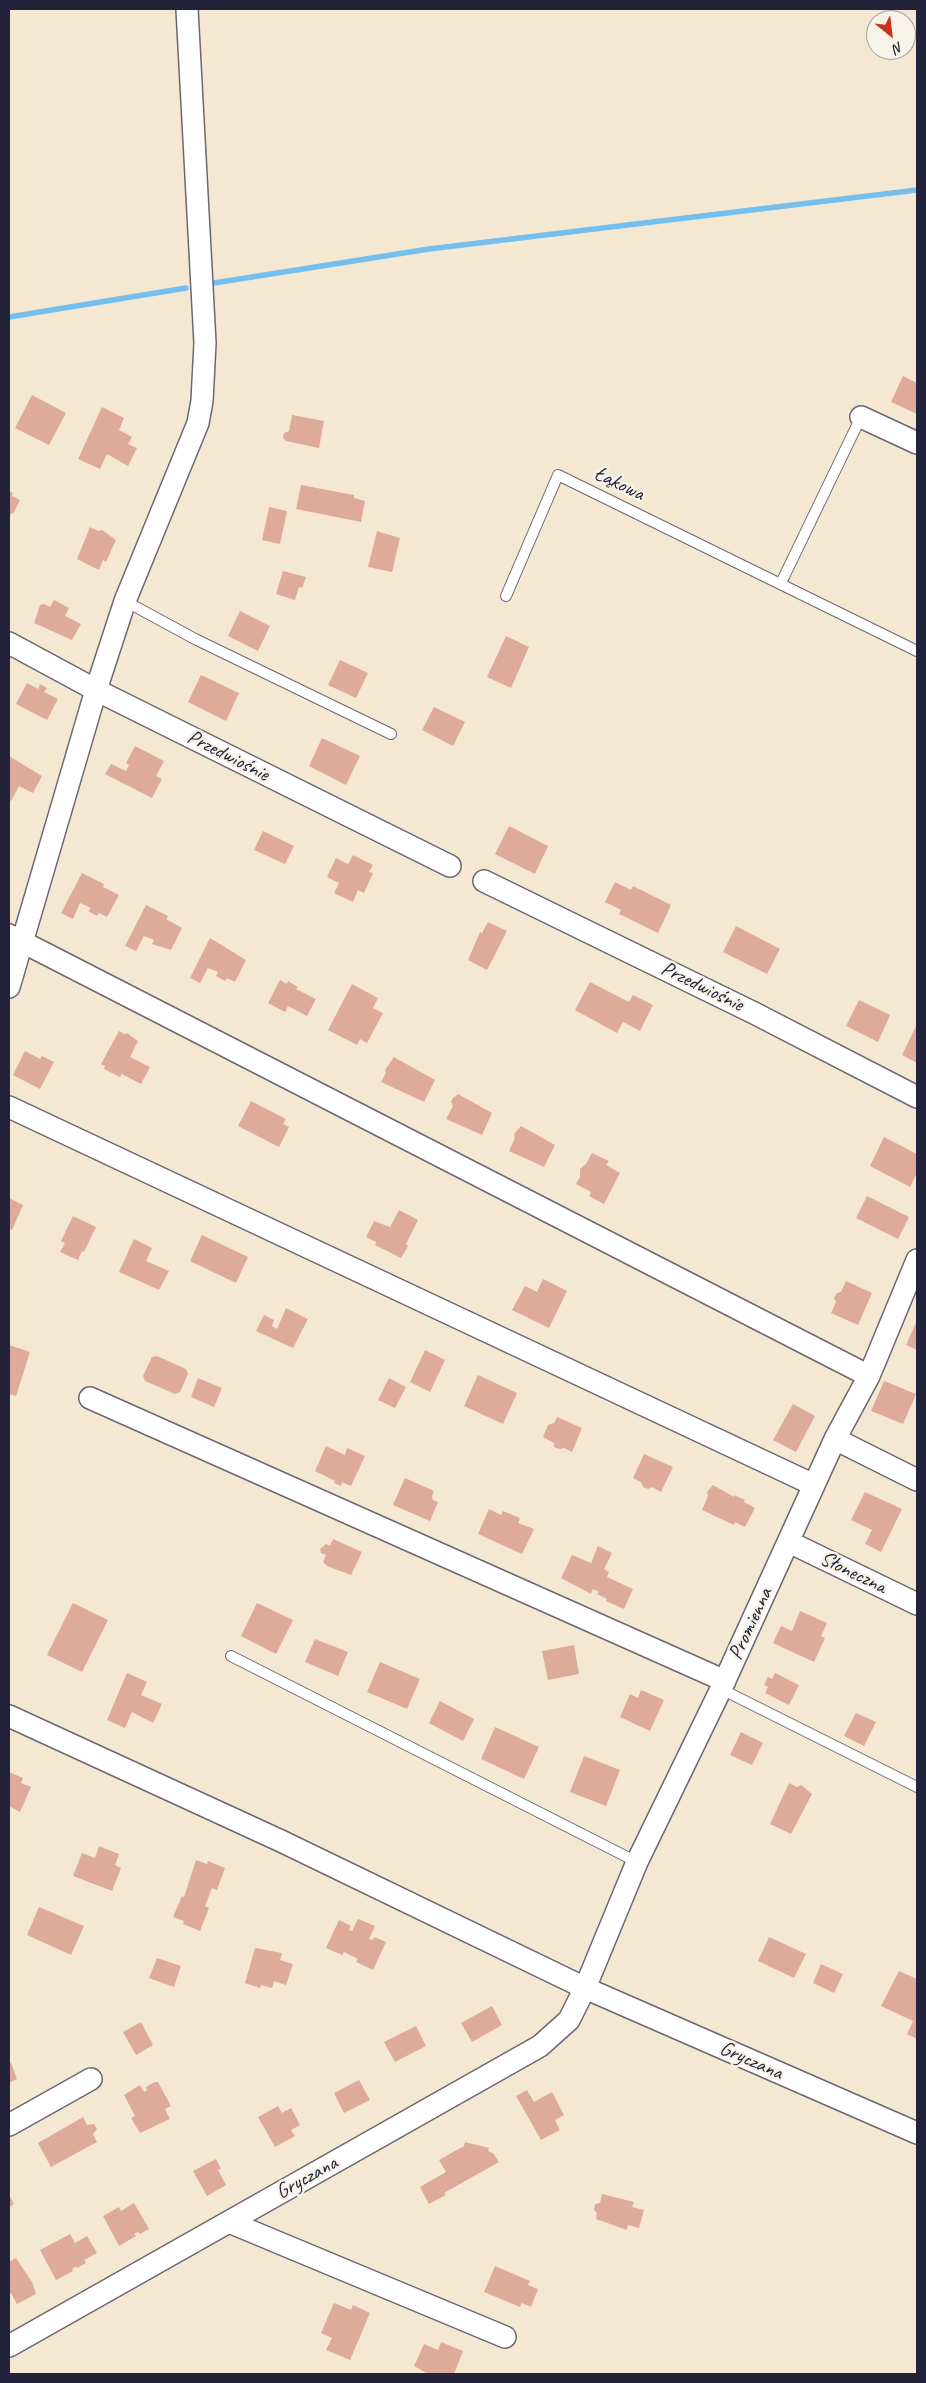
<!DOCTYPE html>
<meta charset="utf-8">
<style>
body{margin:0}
#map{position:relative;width:926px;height:2383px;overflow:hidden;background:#f5e8d3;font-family:Caveat,sans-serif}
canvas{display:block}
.frame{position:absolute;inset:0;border:10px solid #22223b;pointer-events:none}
.north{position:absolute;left:866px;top:10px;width:50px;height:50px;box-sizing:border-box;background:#f7f3e8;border:1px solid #a29fa3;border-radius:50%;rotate:151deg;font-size:14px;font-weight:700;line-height:20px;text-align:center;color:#22223b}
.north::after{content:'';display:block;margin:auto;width:18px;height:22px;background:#c8321e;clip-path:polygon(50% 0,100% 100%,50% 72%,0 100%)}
</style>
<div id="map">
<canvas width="926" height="2383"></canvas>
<div class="frame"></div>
<div class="north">N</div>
</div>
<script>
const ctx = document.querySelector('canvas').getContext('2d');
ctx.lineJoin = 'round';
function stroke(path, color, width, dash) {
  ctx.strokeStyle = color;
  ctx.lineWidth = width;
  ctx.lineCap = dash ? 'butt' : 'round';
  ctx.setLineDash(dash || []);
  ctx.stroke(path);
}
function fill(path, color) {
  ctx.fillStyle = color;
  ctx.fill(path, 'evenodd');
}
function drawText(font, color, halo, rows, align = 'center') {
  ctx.font = font + ' Caveat,sans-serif';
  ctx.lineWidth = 5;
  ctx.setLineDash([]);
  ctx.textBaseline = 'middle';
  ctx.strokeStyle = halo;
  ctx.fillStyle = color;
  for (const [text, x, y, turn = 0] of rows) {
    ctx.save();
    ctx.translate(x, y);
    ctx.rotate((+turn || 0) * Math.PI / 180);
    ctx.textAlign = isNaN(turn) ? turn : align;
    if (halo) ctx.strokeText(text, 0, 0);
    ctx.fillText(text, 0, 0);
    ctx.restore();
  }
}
const stream = new Path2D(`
 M 214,283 L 429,249 L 917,190
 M 9,317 L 186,288`);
const building = new Path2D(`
 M 903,376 L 917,383 L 917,414 L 891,402 Z
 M 32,395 L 66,413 L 49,445 L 15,428 Z
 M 102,407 L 124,418 L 119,430 L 132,437 L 128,444 L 137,448 L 128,466 L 107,454 L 100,469 L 78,459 Z
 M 292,415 L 324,421 L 319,448 L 286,441 L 283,438 L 284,433 L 289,431 Z
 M 301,485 L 354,495 L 354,498 L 365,501 L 361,522 L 296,509 Z
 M 9,491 L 13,493 L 12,496 L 20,500 L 13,514 L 11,513 L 9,524 Z
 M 269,507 L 287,511 L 280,544 L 262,540 Z
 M 90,527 L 98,531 L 102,530 L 116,540 L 106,562 L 103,560 L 99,570 L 77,559 Z
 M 377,531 L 400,538 L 392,572 L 368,567 Z
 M 283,571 L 306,577 L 302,588 L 299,587 L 295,600 L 276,594 Z
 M 54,600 L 69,608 L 65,616 L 81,624 L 72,640 L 34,623 L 40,605 L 44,604 L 50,607 Z
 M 240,611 L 270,626 L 258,651 L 228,636 Z
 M 506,636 L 529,647 L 511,688 L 487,677 Z
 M 340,660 L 368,673 L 356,698 L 328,685 Z
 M 201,675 L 239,693 L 226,721 L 188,702 Z
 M 27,683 L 38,689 L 40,684 L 47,688 L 44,692 L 58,699 L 47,720 L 16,704 Z
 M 434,707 L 465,722 L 453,746 L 422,730 Z
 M 322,738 L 360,756 L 346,785 L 309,766 Z
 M 135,746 L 164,761 L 156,776 L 162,779 L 152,798 L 105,774 L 111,764 L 126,771 L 129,765 L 126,763 Z
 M 9,756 L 42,776 L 33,793 L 19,786 L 11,801 L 9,800 Z
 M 509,826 L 548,846 L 535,874 L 495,854 Z
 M 263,831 L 294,846 L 285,864 L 254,850 Z
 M 353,855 L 373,865 L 369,872 L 373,873 L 364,893 L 358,890 L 353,902 L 334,893 L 339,883 L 327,877 L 336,858 L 348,864 Z
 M 82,873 L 104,884 L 103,887 L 119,895 L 107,917 L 99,913 L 97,916 L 88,911 L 91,908 L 80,903 L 73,919 L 61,913 Z
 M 615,882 L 631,890 L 633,886 L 671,905 L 658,933 L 619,914 L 621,910 L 605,902 Z
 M 146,905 L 168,916 L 166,919 L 182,928 L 171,950 L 152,944 L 154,940 L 144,936 L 136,951 L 125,946 Z
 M 488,922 L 507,931 L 487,970 L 468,960 L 480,932 L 482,933 Z
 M 736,926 L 780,949 L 767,974 L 723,952 Z
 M 210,938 L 246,960 L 235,982 L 227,978 L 225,981 L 216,976 L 218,972 L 208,968 L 200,983 L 190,978 Z
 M 280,980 L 287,984 L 288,981 L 298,987 L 296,989 L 316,999 L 307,1016 L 288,1006 L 285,1012 L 268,1003 Z
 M 590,982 L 629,1002 L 633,995 L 653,1005 L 640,1031 L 623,1022 L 617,1033 L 575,1010 Z
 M 352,984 L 378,998 L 373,1008 L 383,1013 L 367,1043 L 360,1039 L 357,1045 L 328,1030 Z
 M 859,1000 L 890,1015 L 878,1042 L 846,1026 Z
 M 917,1024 L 917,1063 L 902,1055 Z
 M 119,1031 L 124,1034 L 127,1033 L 138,1041 L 130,1057 L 150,1067 L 141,1084 L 122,1074 L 120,1077 L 104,1069 L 105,1066 L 101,1064 Z
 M 25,1051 L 40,1059 L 42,1056 L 54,1062 L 40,1089 L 13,1075 Z
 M 394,1057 L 435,1080 L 424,1102 L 381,1082 L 386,1073 L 385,1070 Z
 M 458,1094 L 492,1113 L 482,1135 L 446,1119 L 453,1106 L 451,1102 L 453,1098 Z
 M 251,1101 L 286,1119 L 283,1124 L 289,1127 L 279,1147 L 238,1126 Z
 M 521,1126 L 555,1145 L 544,1167 L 509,1151 L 515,1138 L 514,1134 Z
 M 884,1137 L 917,1154 L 917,1173 L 910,1187 L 870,1166 Z
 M 592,1153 L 609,1161 L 606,1165 L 620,1173 L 604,1204 L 589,1196 L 591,1192 L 576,1184 L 580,1177 L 580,1169 L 586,1164 Z
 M 867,1196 L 909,1217 L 898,1239 L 856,1218 Z
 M 9,1198 L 23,1205 L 12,1230 L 9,1229 Z
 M 399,1210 L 418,1220 L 406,1244 L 408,1246 L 401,1258 L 375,1245 L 376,1242 L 366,1237 L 374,1221 L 390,1227 Z
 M 73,1216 L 96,1227 L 84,1252 L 82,1251 L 78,1260 L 60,1252 L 65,1243 L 61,1241 Z
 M 202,1235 L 248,1257 L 236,1283 L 190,1261 Z
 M 134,1239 L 152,1248 L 146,1261 L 169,1271 L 159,1290 L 119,1272 Z
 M 543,1279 L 567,1291 L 549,1328 L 512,1310 L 525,1286 L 537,1292 Z
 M 846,1281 L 872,1293 L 858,1325 L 831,1313 L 836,1302 L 834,1298 L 837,1293 L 841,1292 Z
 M 286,1308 L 308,1319 L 293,1348 L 256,1331 L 264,1315 L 274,1320 L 272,1326 L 277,1329 Z
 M 917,1320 L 917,1350 L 906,1345 Z
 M 9,1345 L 30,1352 L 16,1396 L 9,1394 Z
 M 425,1350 L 445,1360 L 430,1392 L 410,1382 Z
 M 157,1356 L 186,1369 L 188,1374 L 180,1392 L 175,1394 L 145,1381 L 143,1376 L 152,1357 Z
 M 478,1375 L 517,1393 L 503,1424 L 464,1406 Z
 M 198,1378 L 222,1388 L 214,1407 L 191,1397 Z
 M 389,1378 L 406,1387 L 395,1408 L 378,1400 Z
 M 884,1381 L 916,1394 L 903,1424 L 871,1411 Z
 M 793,1404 L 815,1416 L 796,1452 L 773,1440 Z
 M 557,1417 L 582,1428 L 572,1452 L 564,1448 L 560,1449 L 554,1447 L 554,1443 L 543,1437 L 548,1425 L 554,1423 Z
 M 326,1446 L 345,1455 L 347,1448 L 365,1456 L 351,1486 L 342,1482 L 341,1486 L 334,1483 L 335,1481 L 315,1471 Z
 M 644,1454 L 673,1467 L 661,1492 L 652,1487 L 648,1489 L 643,1487 L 641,1482 L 633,1478 Z
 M 405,1478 L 434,1491 L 432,1496 L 433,1500 L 438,1502 L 430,1521 L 393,1505 Z
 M 713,1485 L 734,1497 L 734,1495 L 745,1500 L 744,1502 L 755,1508 L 745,1527 L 735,1522 L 734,1525 L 702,1510 L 708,1496 L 707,1492 Z
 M 865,1492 L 902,1509 L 881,1552 L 865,1544 L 872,1530 L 851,1520 Z
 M 489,1509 L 501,1515 L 503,1511 L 520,1518 L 518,1523 L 534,1529 L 522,1554 L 478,1534 Z
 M 333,1539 L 362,1552 L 351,1575 L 327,1566 L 323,1562 L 326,1555 L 321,1553 L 320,1549 L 326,1544 L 330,1546 Z
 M 598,1546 L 612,1553 L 604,1569 L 609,1572 L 607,1577 L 633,1589 L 624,1609 L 606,1601 L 607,1599 L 597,1594 L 599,1592 L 593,1589 L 591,1594 L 561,1578 L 572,1555 L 591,1563 Z
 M 73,1603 L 108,1620 L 82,1672 L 47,1655 Z
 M 257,1603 L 293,1620 L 276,1654 L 241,1636 Z
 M 800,1611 L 827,1623 L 821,1636 L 825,1638 L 814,1662 L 773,1643 L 781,1626 L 792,1631 Z
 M 315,1639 L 348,1652 L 338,1676 L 305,1662 Z
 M 574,1645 L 579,1674 L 548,1680 L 542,1651 Z
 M 380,1662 L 420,1679 L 407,1709 L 367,1692 Z
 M 127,1673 L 147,1682 L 141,1695 L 162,1704 L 153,1723 L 132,1712 L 125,1728 L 107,1720 Z
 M 775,1673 L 799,1685 L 789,1705 L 765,1693 L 768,1687 L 764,1685 L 768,1677 L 772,1679 Z
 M 641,1690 L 664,1700 L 650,1731 L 620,1717 L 630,1694 L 638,1698 Z
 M 440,1701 L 474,1719 L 463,1741 L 429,1723 Z
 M 856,1713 L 876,1722 L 864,1746 L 844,1736 Z
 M 495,1727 L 539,1747 L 524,1779 L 481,1759 Z
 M 741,1732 L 763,1743 L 752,1765 L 730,1755 Z
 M 584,1756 L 620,1770 L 606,1806 L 570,1792 Z
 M 9,1772 L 23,1778 L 21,1783 L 31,1787 L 20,1812 L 9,1806 Z
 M 789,1783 L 797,1787 L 801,1785 L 812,1794 L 791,1834 L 770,1824 Z
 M 99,1846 L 119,1854 L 115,1865 L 121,1868 L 112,1891 L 73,1876 L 82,1853 L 95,1858 Z
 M 196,1860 L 207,1864 L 208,1861 L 225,1868 L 217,1890 L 212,1888 L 205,1906 L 209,1908 L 200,1931 L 183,1924 L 184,1921 L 173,1917 L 182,1896 L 184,1897 Z
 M 39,1907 L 84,1926 L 71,1955 L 27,1935 Z
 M 358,1919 L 375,1926 L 369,1939 L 373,1940 L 374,1937 L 386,1942 L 373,1970 L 356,1962 L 358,1959 L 344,1952 L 342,1955 L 326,1948 L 339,1920 L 351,1926 L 349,1930 L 352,1931 Z
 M 769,1937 L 806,1954 L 794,1978 L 758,1961 Z
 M 255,1948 L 282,1953 L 280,1960 L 293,1964 L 286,1985 L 274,1981 L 272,1988 L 261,1985 L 260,1988 L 245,1983 Z
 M 157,1958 L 181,1966 L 174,1987 L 149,1978 Z
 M 821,1964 L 843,1974 L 834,1993 L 813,1983 Z
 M 899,1971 L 917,1979 L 917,2039 L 907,2034 L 913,2021 L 881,2006 Z
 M 492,2006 L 502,2025 L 472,2042 L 461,2023 Z
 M 141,2022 L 153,2045 L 136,2055 L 123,2032 Z
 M 416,2026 L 426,2046 L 395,2062 L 384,2042 Z
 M 9,2063 L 11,2063 L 17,2079 L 9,2083 Z
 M 359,2080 L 370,2100 L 344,2113 L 334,2093 Z
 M 155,2082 L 158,2082 L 171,2106 L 165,2109 L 170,2119 L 140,2133 L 131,2118 L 135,2116 L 124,2095 L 140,2085 L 144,2092 L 147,2090 L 146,2087 Z
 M 527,2090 L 534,2102 L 552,2092 L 564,2115 L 555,2120 L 560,2130 L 541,2140 L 516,2096 Z
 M 278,2106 L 282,2113 L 291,2108 L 300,2125 L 291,2130 L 295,2136 L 275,2147 L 258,2117 Z
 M 83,2117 L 87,2125 L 94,2124 L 97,2129 L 93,2134 L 97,2142 L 51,2167 L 38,2143 Z
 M 465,2142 L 489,2148 L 488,2151 L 493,2153 L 499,2162 L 444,2193 L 446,2195 L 429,2204 L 420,2187 L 446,2172 L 439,2160 L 464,2146 Z
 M 216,2159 L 221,2169 L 218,2170 L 226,2185 L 207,2196 L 193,2171 Z
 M 602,2194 L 634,2202 L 632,2207 L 644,2210 L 639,2228 L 628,2225 L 627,2230 L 596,2219 L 597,2213 L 594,2210 L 595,2204 L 600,2203 Z
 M 9,2195 L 14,2204 L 9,2207 Z
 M 134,2203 L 149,2229 L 140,2234 L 138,2232 L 134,2234 L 136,2236 L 119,2246 L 103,2216 L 119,2207 L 121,2211 Z
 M 70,2234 L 75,2243 L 87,2236 L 97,2253 L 84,2260 L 86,2263 L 77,2268 L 76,2266 L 72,2269 L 73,2271 L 56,2280 L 40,2250 Z
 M 16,2258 L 32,2282 L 36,2294 L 17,2304 L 11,2293 L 9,2294 L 9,2262 Z
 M 495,2266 L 530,2281 L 528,2285 L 538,2289 L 531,2307 L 522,2303 L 520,2307 L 484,2292 Z
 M 334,2303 L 351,2310 L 353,2305 L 370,2313 L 350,2360 L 326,2350 L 332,2338 L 321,2333 Z
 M 441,2342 L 463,2351 L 454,2374 L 428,2374 L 414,2366 L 424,2344 L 438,2350 Z`);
const service = new Path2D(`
 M 781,583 L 861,417
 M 506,596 L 558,475 L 917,651
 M 125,601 L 195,639 L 391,734
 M 231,1656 L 637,1862
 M 721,1689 L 917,1787`);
const minor = new Path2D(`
 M 861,417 L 917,443
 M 9,643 L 96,690 L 450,866
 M 484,881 L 754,1013 L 917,1097
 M 9,935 L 869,1376
 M 9,987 L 96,690 L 125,601 L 198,423 L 202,401 L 205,343 L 187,9
 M 9,1107 L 814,1485
 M 90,1398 L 725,1681
 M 835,1439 L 917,1480
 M 789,1542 L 917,1604
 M 9,1716 L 281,1841 L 585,1988 L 917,2133
 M 9,2125 L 91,2079
 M 229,2222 L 505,2337
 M 9,2346 L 540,2046 L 569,2020 L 585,1988 L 637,1862 L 721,1689 L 835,1439 L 869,1376 L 917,1260`);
const streetNames = [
 ["Łąkowa",619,484,26],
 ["Przedwiośnie",228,756,27],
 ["Przedwiośnie",702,987,26],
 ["Słoneczna",853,1573,26],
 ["Promienna",751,1624,-65],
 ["Gryczana",751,2061,24],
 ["Gryczana",307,2178,-29]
];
stroke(stream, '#75bfee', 5.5);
fill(building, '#deaa99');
stroke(service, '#6c6770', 12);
stroke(minor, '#6c6770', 24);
stroke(service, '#fff', 10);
stroke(minor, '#fff', 21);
drawText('21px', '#22223b', '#f7f3e8', streetNames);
</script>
